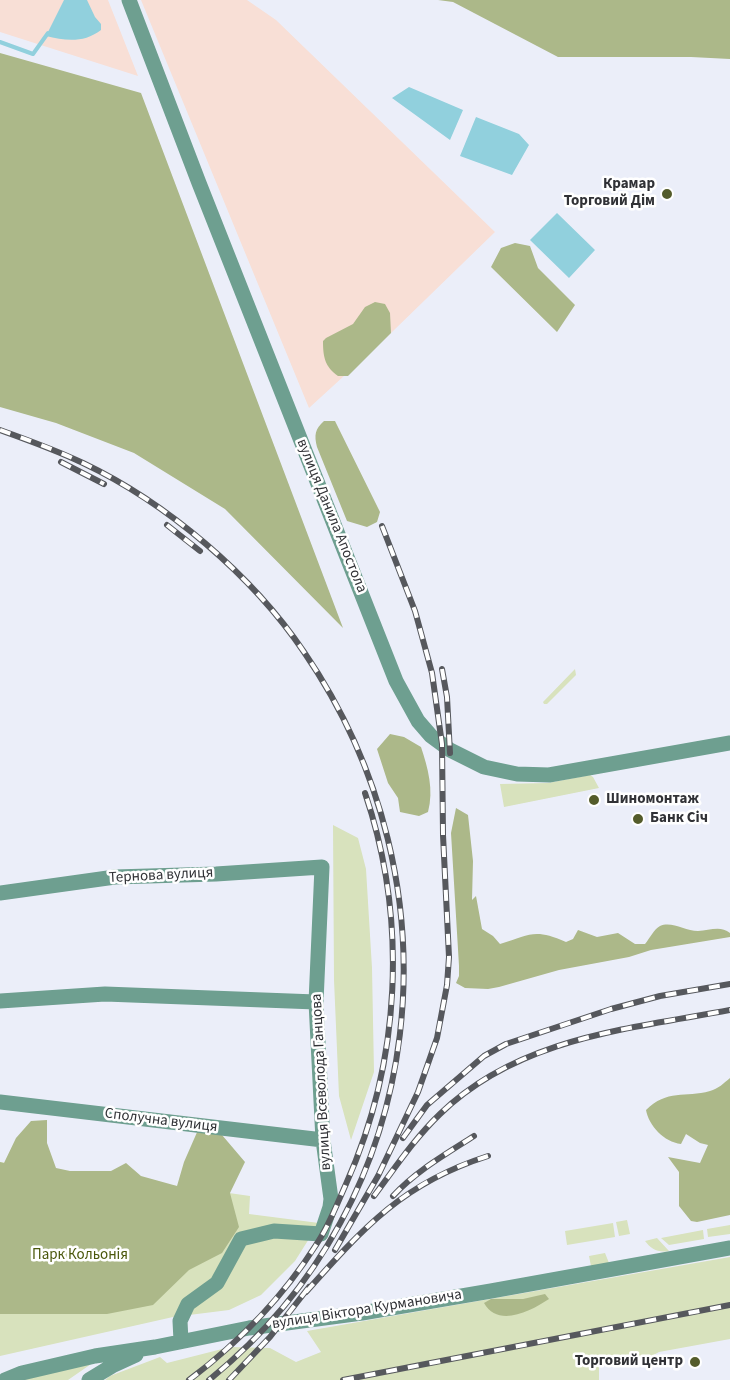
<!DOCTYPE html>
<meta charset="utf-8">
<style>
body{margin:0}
canvas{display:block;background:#ebeef9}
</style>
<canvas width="730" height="1380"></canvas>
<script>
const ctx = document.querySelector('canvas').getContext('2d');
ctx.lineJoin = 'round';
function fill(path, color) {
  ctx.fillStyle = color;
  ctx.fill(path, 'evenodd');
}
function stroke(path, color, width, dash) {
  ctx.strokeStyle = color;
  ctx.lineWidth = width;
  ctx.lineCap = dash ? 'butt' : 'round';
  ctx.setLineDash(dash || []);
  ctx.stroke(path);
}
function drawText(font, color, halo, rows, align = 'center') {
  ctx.font = font + ' "Source Sans 3",sans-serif';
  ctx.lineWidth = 5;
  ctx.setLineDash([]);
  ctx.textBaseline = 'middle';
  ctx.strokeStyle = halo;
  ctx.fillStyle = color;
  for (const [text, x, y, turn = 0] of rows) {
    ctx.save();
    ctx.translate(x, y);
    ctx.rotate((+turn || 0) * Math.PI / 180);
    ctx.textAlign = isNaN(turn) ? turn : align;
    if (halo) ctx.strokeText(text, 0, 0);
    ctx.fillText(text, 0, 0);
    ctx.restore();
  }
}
const industrial = new Path2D(`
 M 0,0 L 108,0 L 138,76 L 0,32 Z
 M 141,0 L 247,0 L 276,20 L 495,232 L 391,333 L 309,408 Z`);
const green = new Path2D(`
 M 575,669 L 576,675 L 547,704 L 544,704 L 543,702 Z
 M 590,775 L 593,777 L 599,788 L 504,807 L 500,784 L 548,783 Z
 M 333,825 L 358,838 L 366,869 L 372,968 L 374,1072 L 351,1140 L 339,1096 L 334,980 Z
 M 0,1162 L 84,1176 L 187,1187 L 250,1196 L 249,1214 L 319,1223 L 295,1261 L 261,1295 L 229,1310 L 173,1317 L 0,1356 Z
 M 627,1220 L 630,1234 L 619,1236 L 616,1222 Z
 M 613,1223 L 615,1237 L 567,1245 L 565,1231 Z
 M 730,1225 L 730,1234 L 708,1237 L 707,1229 Z
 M 703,1230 L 704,1239 L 669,1245 L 661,1238 Z
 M 657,1238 L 669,1251 C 658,1253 651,1249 645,1241 Z
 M 605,1253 L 609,1263 L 591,1266 L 589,1256 Z
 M 730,1257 L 730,1339 L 659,1352 L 650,1357 L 599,1366 L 599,1380 L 105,1380 L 110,1376 L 160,1357 L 167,1363 L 230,1347 L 270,1348 L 296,1362 L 321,1352 L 307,1331 Z
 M 94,1362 L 68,1380 L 17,1380 Z`);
const forest = new Path2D(`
 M 438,0 L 730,0 L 730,59 L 691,57 L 558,57 L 453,2 Z
 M 0,53 L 141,93 L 343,628 L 225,509 L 134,453 L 56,423 L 0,407 Z
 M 515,243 L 530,246 L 538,268 L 575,305 L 557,332 L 491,267 L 501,248 Z
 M 375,302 L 385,304 L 390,313 L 391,333 L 348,376 L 338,376 C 325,367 323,357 323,341 L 326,338 L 353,324 L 365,307 Z
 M 324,421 L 335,421 L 380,512 L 377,522 L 367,527 L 347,521 L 317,447 C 314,435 315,429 324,421 Z
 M 390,734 L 404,737 L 421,747 C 428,768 434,790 428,812 L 419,816 L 400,812 L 398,798 L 388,783 L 377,749 Z
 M 456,808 L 468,815 L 473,861 L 472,900 L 476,896 L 482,929 L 493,936 L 500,944 C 530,935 534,928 566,942 L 573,939 L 578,930 L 597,937 L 618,933 L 635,944 L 645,944 C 650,938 654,929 660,926 C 672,921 685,931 698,931 C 709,931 720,925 730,933 L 730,937 L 651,950 L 629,957 L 559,970 L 499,987 L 488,989 L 465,988 L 456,983 L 459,976 L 459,966 L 451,833 Z
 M 730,1078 L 730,1215 L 697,1222 L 691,1221 L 679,1206 L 679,1172 L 668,1157 L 700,1163 L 708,1145 L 700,1143 L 686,1134 L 681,1144 C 664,1142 649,1126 646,1110 C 667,1089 685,1098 710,1091 C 718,1089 724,1083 730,1078 Z
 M 47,1120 L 47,1143 L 56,1168 L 70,1171 L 111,1171 L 126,1163 L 141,1176 L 177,1186 L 184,1162 L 198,1130 L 222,1135 L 245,1162 L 230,1193 L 239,1227 L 222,1253 L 189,1270 L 153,1305 L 107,1314 L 0,1314 L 0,1162 L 4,1163 L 16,1138 L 31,1121 Z
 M 545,1294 L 549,1299 C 531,1311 498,1328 484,1303 L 491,1299 L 523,1299 Z`);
const water = new Path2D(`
 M 64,0 L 87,0 L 95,17 L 101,24 L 101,30 C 84,43 66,41 46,36 Z
 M 409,87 L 463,110 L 450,140 L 392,98 Z
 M 476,117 L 519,134 L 529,145 L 512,175 L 460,156 Z
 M 557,213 L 595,250 L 569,278 L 530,240 Z`);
const stream = new Path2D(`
 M 0,42 L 33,54 L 48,33`);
const minor = new Path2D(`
 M 129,0 L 199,183 L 396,681 L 418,721 L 431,736 L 450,750 L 484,767 L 517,774 L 549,775 L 730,743
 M 0,893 L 115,877 L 216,874 L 322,867 L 316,1002 L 323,1140 L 331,1199 L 330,1207 L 321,1234 L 274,1231 L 241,1239 L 217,1283 L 188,1304 L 180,1321 L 181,1341
 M 0,1001 L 105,994 L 316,1002
 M 0,1102 L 323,1140
 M 5,1380 L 22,1373 L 95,1356 L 155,1347 L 249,1328 L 362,1313 L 491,1291 L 730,1248
 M 89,1380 L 112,1366 L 136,1355`);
const rail = new Path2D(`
 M 0,430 C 28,440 56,450 83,463 C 167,503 252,575 304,652 C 463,884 432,1200 209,1380
 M 61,462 L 104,484
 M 167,525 L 200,551
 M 442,669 L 447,697 L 450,753
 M 403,1138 L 427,1105 L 484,1056 L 506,1044 L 611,1009 L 660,996 L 730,984
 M 374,1196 C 395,1168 414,1139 440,1114 C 518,1038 627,1029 730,1010
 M 393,1196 C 416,1171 446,1154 474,1136
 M 335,1250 L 378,1176 L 418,1092 L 437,1038 L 447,985 L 449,957 L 443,835 L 442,744 L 432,673 L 415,611 L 382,526
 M 306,1292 C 364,1227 403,1183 488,1156
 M 189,1380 C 238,1343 283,1297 316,1245 C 329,1226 337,1204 346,1184 C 401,1061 408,920 365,793
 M 229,1380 L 270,1337 L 309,1287
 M 343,1380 L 730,1305`);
const markers = [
 [667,194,6,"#545c2b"],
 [594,800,6,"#545c2b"],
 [638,819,6,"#545c2b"],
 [695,1362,6,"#545c2b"]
];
const poiNames = [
 ["Крамар",655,185],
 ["Торговий Дім",655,202],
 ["Шиномонтаж",606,800,"left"],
 ["Банк Січ",650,819,"left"],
 ["Торговий центр",683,1362]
];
const streetNames = [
 ["вулиця Данила Апостола",331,516,68],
 ["Тернова вулиця",161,876,-3],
 ["вулиця Всеволода Ганцова",322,1082,-93],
 ["Сполучна вулиця",161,1121,7],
 ["вулиця Віктора Курмановича",367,1310,-9]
];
const parkNames = [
 ["Парк Кольонія",80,1256]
];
fill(industrial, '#f8dfd6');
fill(green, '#d8e2bd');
fill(forest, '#acb889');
fill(water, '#91d0dd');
stroke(stream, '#91d0dd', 4);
stroke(minor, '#6e9f90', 15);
stroke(rail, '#56585d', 6);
stroke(rail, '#fff', 4, [11]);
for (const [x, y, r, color] of markers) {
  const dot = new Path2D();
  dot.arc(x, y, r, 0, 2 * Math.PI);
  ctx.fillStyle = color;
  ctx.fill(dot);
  stroke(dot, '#fff', 2);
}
drawText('bold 15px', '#313236', '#fff', poiNames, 'right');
drawText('15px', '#313236', '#fff', streetNames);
drawText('15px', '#4a570b', '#fff', parkNames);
</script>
